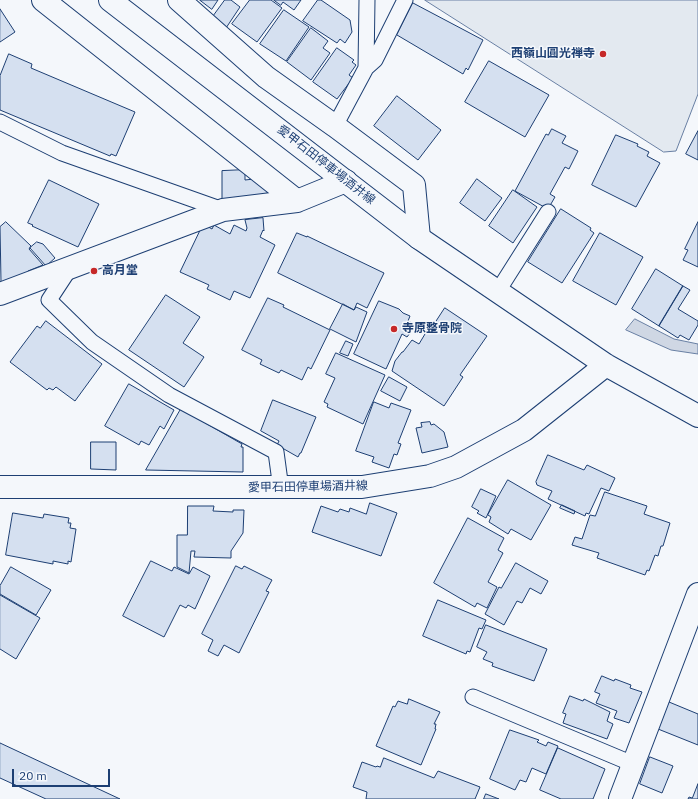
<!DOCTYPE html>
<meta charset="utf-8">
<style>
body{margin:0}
#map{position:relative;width:698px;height:799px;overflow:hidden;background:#f4f7fb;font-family:"IBM Plex Sans",sans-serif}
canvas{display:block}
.scale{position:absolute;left:12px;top:769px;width:98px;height:18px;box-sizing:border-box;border:2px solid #1d3f73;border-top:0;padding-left:5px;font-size:12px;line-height:14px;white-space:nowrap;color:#1d3f73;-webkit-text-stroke:3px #f4f7fb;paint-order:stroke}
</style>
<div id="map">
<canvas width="698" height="799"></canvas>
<div class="scale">20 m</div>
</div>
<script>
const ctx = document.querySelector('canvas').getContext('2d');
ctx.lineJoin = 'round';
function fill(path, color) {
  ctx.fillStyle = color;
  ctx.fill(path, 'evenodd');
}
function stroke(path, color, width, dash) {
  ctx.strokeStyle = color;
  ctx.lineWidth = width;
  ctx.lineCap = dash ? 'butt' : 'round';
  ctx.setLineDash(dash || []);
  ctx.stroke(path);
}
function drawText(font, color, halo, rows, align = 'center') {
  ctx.font = font + ' "IBM Plex Sans","Noto Sans JP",sans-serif';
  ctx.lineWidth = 3;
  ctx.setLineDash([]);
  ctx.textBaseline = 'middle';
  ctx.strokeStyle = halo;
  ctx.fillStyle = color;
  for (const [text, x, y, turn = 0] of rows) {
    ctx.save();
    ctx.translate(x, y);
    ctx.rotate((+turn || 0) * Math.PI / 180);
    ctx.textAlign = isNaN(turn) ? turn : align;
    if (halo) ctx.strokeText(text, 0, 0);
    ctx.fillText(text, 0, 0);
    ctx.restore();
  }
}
const green = new Path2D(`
 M 425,0 L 698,0 L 698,94 L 676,151 L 664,152 Z`);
const water = new Path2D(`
 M 635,319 L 674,339 L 698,344 L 698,354 L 671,350 L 626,330 Z`);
const building = new Path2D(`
 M 200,0 L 218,0 L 212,9 Z
 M 225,0 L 231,0 L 240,7 L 226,28 L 212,18 Z
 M 250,0 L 271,0 L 282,8 L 257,42 L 232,24 Z
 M 274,0 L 301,0 L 294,10 L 283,2 L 281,5 Z
 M 318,0 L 321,0 L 350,20 L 352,32 L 345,43 L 340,39 L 337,43 L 303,21 Z
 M 413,3 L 483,40 L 468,70 L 466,68 L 463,74 L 397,35 Z
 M 0,9 L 15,32 L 0,42 Z
 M 284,10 L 309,27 L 286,61 L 260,44 Z
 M 311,28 L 328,41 L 323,48 L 330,53 L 311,80 L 287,62 Z
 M 337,48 L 354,60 L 352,62 L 356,65 L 349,75 L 353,78 L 337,99 L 313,82 Z
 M 9,54 L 32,64 L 31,68 L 135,112 L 116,156 L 111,154 L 110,156 L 0,110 L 0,76 Z
 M 489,61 L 549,95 L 525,137 L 465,102 Z
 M 397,96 L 441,130 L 418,160 L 374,126 Z
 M 552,129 L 566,136 L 562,143 L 578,151 L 569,169 L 565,167 L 550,194 L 555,197 L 548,209 L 515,191 L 546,134 L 548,135 Z
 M 698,131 L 698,160 L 686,154 Z
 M 616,135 L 638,144 L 637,146 L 649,152 L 647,156 L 660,163 L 636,207 L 592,185 Z
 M 245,170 L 245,180 L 254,179 L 270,189 L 270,198 L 222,199 L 222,171 Z
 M 477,179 L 502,198 L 485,221 L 460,203 Z
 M 49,180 L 99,204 L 78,247 L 32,226 L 33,225 L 28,223 Z
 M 513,190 L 537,207 L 513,243 L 489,226 Z
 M 561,209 L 591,228 L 590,230 L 594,233 L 562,283 L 528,262 Z
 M 263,218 L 264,231 L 263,230 L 260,237 L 275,245 L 250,298 L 234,291 L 230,300 L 207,289 L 209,285 L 180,272 L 203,224 L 212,229 L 214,225 L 230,234 L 234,225 L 246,231 L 247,228 L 245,220 Z
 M 6,222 L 31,246 L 29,249 L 43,265 L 28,271 L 31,276 L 1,282 L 0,227 Z
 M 698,222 L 698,267 L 683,260 L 688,250 L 685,249 Z
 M 297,233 L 307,237 L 307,236 L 384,273 L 367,308 L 357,303 L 354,310 L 278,273 Z
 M 600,233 L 643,257 L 616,305 L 573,281 Z
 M 37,242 L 43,244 L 55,258 L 46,266 L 30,248 Z
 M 656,269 L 683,286 L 659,326 L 632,309 Z
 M 683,286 L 690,290 L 678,309 L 698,321 L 698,325 L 689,340 L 680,335 L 678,338 L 659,326 Z
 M 166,295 L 200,317 L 183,343 L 204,357 L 184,387 L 129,350 Z
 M 268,298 L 284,305 L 283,307 L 330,330 L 311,369 L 308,367 L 302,380 L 281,370 L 279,373 L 260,364 L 262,360 L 242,350 Z
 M 379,301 L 399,309 L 403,313 L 410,316 L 408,321 L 416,325 L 407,337 L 402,334 L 386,369 L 354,354 Z
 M 343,304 L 354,310 L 356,307 L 367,312 L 356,342 L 330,329 Z
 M 445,308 L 487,336 L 462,372 L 460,375 L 463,377 L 444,406 L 392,371 L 395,361 L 402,352 L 403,352 L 412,340 L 419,344 L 431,324 L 433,325 Z
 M 46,321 L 102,364 L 75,401 L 56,387 L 53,390 L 49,388 L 47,390 L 10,362 L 37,326 L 40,328 Z
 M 346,341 L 353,344 L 348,356 L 340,353 Z
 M 336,353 L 385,375 L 363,424 L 327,407 L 328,404 L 324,402 L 335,378 L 326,374 Z
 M 389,377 L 407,387 L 400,401 L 381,391 Z
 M 129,384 L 174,410 L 164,429 L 160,426 L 149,445 L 141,441 L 139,445 L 105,426 Z
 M 273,400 L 316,417 L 301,453 L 300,453 L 298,457 L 277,445 L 279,441 L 261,431 Z
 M 374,402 L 389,408 L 391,403 L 411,410 L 398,443 L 401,444 L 397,455 L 394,454 L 389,468 L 372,462 L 374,457 L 356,451 Z
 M 181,409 L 242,444 L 241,447 L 243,447 L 243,472 L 146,470 Z
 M 430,422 L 431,425 L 434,424 L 444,432 L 448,447 L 422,453 L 416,428 L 422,427 L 421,423 Z
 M 91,442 L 116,442 L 116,470 L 91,469 Z
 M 548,455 L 584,470 L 587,465 L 615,478 L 609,491 L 601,488 L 589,514 L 586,513 L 585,516 L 548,499 L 552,491 L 537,485 L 536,482 Z
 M 508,480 L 551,505 L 531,540 L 511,529 L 508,534 L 489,522 L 491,517 L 488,515 Z
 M 481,489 L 496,496 L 486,518 L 477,513 L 479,511 L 472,507 Z
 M 605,492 L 647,506 L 644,514 L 670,523 L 663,546 L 661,546 L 658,556 L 655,555 L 649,571 L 647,570 L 645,575 L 597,558 L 599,553 L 572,545 L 575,537 L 582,539 L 590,515 L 595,516 Z
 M 370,503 L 397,513 L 381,556 L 312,532 L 321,506 L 338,512 L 340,509 L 349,512 L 350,508 L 366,514 Z
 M 562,505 L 575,511 L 574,514 L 560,508 Z
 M 188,506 L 214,506 L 213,511 L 233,512 L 233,510 L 244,510 L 243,533 L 231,551 L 231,558 L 194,557 L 195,551 L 191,551 L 189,573 L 177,567 L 177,535 L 187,535 Z
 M 13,513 L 43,518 L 44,514 L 69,518 L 68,523 L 71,523 L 70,528 L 76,529 L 71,562 L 68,561 L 68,564 L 53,561 L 53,564 L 6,555 Z
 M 468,518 L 504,538 L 498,550 L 503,553 L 488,582 L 497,587 L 487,608 L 477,603 L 475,607 L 434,583 Z
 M 151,561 L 172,571 L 174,567 L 189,574 L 193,567 L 210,576 L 195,609 L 188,605 L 186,608 L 180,605 L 164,637 L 123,616 Z
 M 516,563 L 548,581 L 541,594 L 530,588 L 522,603 L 517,601 L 504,625 L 485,614 L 499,587 L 501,588 Z
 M 236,566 L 242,569 L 244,566 L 272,580 L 266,591 L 269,592 L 239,653 L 224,645 L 218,656 L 208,651 L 213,640 L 202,634 Z
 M 11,567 L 51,590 L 36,615 L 0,594 L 0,586 Z
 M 0,595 L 40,618 L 16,659 L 0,649 Z
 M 438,600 L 486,620 L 482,629 L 479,628 L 470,652 L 467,651 L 466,654 L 423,636 Z
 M 486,625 L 547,649 L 534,681 L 492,666 L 493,663 L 483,659 L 487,652 L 477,647 Z
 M 602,676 L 614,681 L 615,679 L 631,685 L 630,688 L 642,692 L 629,723 L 614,718 L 617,711 L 596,703 L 600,694 L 595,692 Z
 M 570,696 L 583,701 L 584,699 L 610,712 L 607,721 L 613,724 L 607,739 L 563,723 L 566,714 L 563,713 Z
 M 409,699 L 440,712 L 434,724 L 436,724 L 435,729 L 436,729 L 421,765 L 376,746 L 393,706 L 395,707 L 398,701 L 407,704 Z
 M 669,702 L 698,714 L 698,745 L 658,729 Z
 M 510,730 L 539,740 L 537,742 L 546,746 L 548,742 L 558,746 L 546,774 L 532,768 L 526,782 L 520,780 L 515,790 L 490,779 Z
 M 0,743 L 120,799 L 46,799 L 0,778 Z
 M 558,748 L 605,769 L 593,799 L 561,799 L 540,790 Z
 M 650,757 L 673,766 L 662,793 L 640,784 Z
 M 384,758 L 434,778 L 438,771 L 480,787 L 475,799 L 366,799 L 367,792 L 353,787 L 362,762 L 376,767 L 377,766 L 380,767 Z
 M 698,784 L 698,799 L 688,799 L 689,797 L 692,798 Z
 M 486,794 L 499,799 L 484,799 Z`);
const service = new Path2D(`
 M 366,68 L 375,60 L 405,0
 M 0,122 L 62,153 L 223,210
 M 335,126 L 366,68 L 367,0
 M 70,268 L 49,300 L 92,342 L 169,395 L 276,452 L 281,489
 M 498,291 L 548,212
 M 473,697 L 633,764`);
const minor = new Path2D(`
 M 43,0 L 297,201
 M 179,0 L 266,77 L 335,126 L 414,185 L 419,238
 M 0,294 L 223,210 L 297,201 L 346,181
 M 620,799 L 698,594`);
const secondary = new Path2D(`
 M 110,0 L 419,238 L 606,365 L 698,416
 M 0,487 L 362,487 L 430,476 L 456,467 L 524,430 L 606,365`);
const markers = [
 [603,54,4,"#c62828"],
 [94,271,4,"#c62828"],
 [394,329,4,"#c62828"]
];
const poiNames = [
 ["西嶺山圓光禅寺",595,54,"right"],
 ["高月堂",102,271],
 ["寺原整骨院",402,329]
];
const streetNames = [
 ["愛甲石田停車場酒井線",326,165,38],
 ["愛甲石田停車場酒井線",308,487,-1]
];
fill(green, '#e3e9f0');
stroke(green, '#687fa3', 1);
fill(water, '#cfd7e4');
stroke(water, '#687fa3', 1);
fill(building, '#d5e0f0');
stroke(building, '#1d3f73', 1);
stroke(service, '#1d3f73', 17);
stroke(minor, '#1d3f73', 24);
stroke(secondary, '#1d3f73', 24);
stroke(service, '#f4f7fb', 15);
stroke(minor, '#f4f7fb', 22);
stroke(secondary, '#f4f7fb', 22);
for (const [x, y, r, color] of markers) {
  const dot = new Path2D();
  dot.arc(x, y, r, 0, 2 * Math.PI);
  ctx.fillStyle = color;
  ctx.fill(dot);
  stroke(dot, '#f4f7fb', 1.5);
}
drawText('bold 12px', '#1d3f73', '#f4f7fb', poiNames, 'left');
drawText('12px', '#1d3f73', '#f4f7fb', streetNames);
</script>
